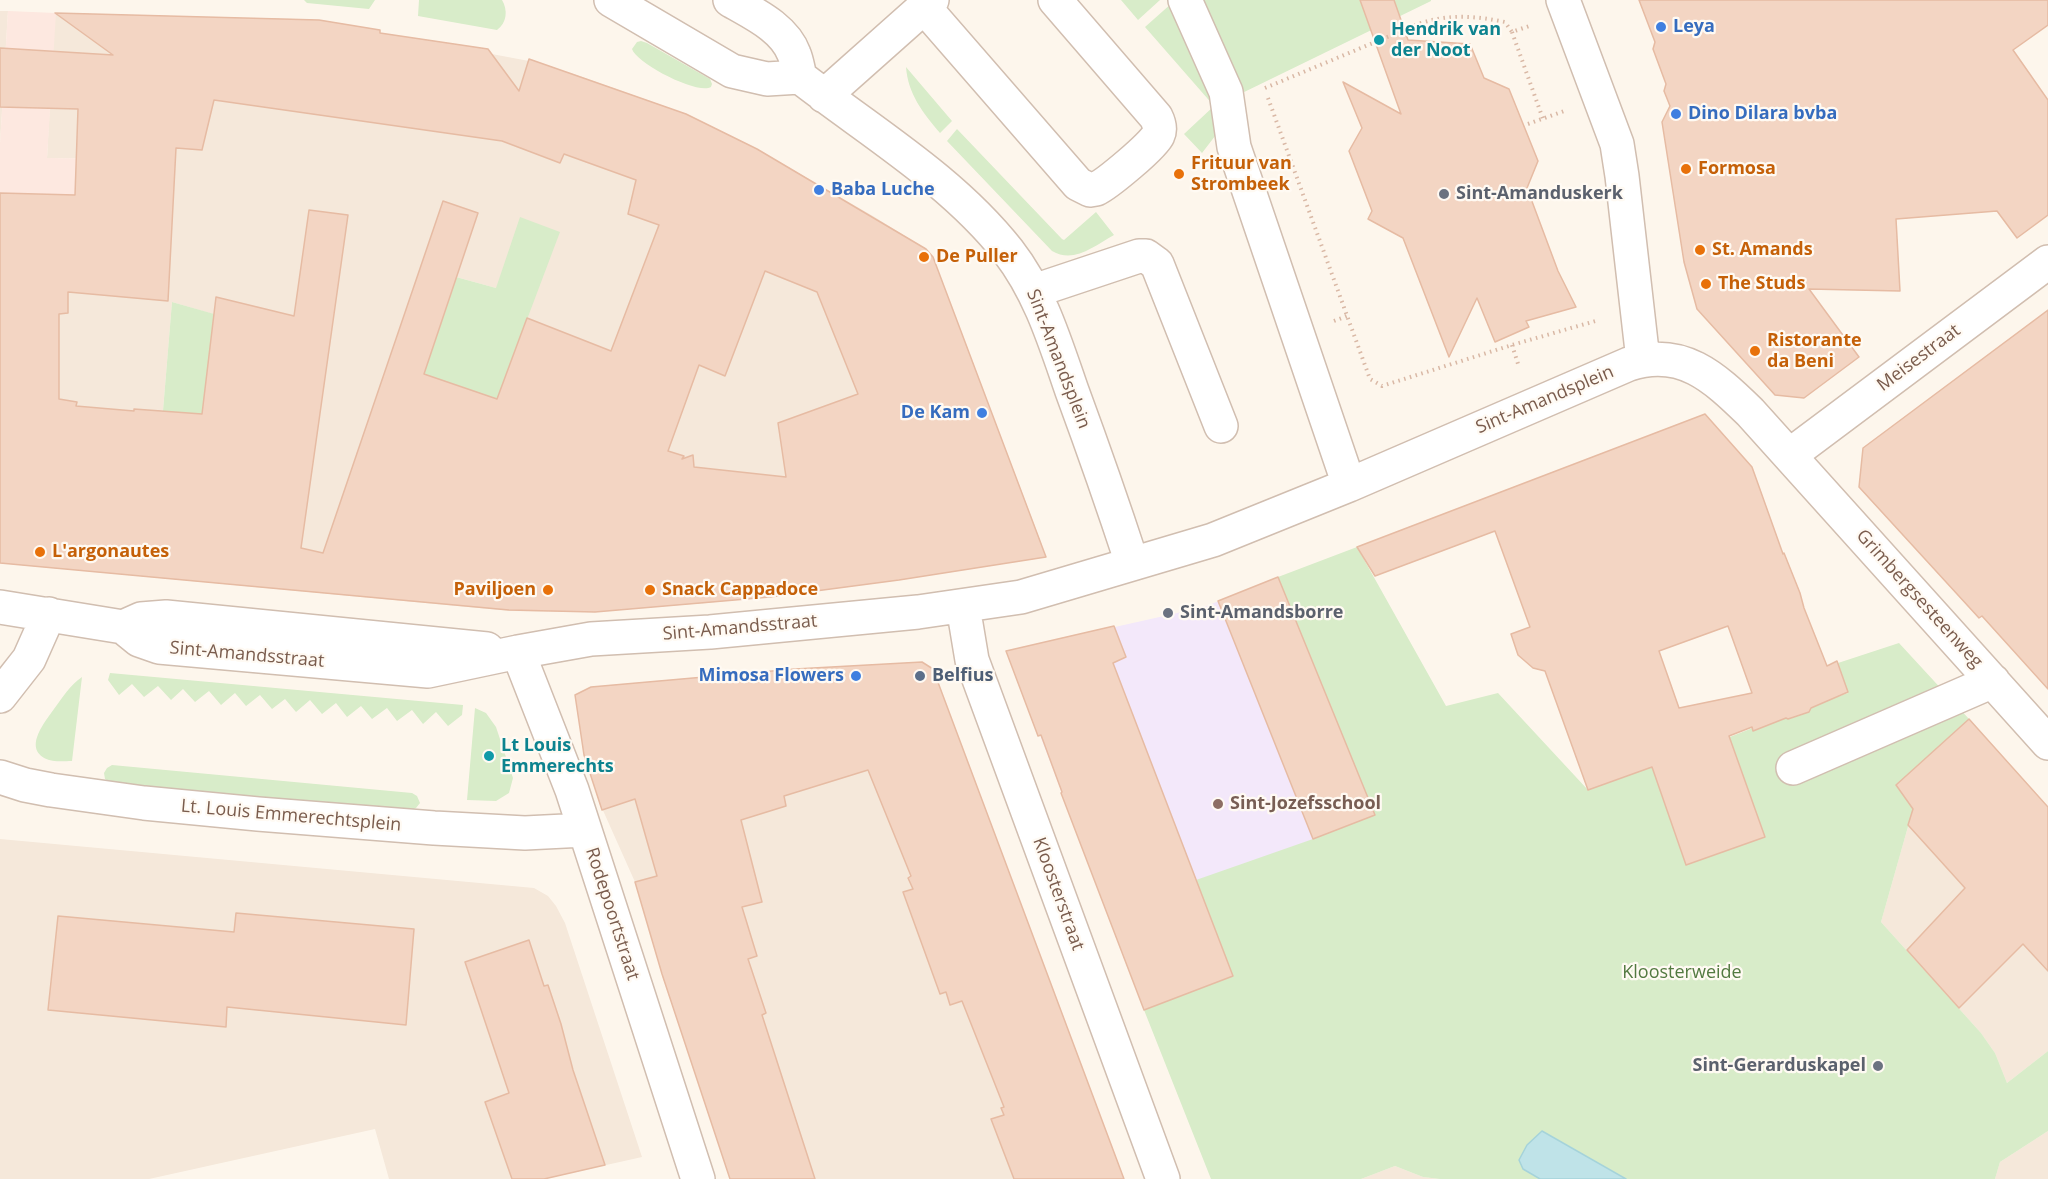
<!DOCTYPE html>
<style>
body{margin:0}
canvas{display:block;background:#fdf6ec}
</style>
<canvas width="2048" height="1179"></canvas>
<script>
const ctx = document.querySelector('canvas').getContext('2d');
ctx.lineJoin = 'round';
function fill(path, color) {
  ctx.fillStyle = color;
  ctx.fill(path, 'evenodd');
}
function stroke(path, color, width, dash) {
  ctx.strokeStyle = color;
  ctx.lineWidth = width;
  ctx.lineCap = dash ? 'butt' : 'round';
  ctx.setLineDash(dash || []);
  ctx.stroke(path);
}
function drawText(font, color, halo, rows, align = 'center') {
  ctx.font = font + ' "Open Sans",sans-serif';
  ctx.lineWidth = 4.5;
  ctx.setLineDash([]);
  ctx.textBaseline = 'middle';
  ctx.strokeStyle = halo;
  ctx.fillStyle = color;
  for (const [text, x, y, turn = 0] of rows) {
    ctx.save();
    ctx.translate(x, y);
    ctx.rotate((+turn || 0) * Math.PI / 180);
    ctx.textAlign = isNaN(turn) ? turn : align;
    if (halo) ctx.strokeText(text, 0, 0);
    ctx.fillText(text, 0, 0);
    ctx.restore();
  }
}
const residential = new Path2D(`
 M 0,11 L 8,11 L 0,144 Z
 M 55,13 L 297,19 L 380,30 L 380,33 L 529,61 L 571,73 L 664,106 L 767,155 L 873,216 L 926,249 L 932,256 L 1042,545 L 1035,559 L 789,594 L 707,603 L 585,612 L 510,611 L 0,563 L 0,391 L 130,159 L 47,158 ZM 456,277 L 496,288 L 497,399 L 424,376 ZM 172,302 L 250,325 L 162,422 Z
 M 922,662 L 933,669 L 1124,1179 L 730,1179 L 663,978 L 635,882 L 601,806 L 743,675 L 776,670 Z
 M 1969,719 L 2048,807 L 2048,1051 L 2007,1083 L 1995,1053 L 1981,1033 L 1881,922 L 1913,809 L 1896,785 Z
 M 0,839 L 534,888 L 548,896 L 556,906 L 565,923 L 642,1157 L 544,1179 L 389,1179 L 375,1129 L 149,1179 L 0,1179 Z
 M 2048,1131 L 2048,1179 L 1995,1179 L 2000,1162 Z
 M 1395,1166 L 1423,1177 L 1440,1179 L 1361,1179 Z`);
const commercial = new Path2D(`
 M 8,11 L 56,13 L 47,158 L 130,159 L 40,290 L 0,391 L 0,144 Z`);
const education = new Path2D(`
 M 1278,577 L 1375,815 L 1313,839 L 1233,976 L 1144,1010 L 1040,735 L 1017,649 L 1204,607 Z`);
const green = new Path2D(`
 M 304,0 L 375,0 L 369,9 L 307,3 Z
 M 419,0 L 502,0 C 508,10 507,23 497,30 L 418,16 Z
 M 1121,0 L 1160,0 L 1138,20 Z
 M 1200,0 L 1431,0 L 1431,1 L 1236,96 Z
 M 1172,3 L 1221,98 L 1222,127 L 1202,153 L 1184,134 L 1214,106 L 1145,27 Z
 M 641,41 L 647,43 L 710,79 L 712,84 L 711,87 C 698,95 637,64 632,49 L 637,42 Z
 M 906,67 L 952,121 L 940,133 C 923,113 908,94 906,67 Z
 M 957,129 L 1062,239 L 1064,240 L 1096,212 L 1114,235 C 1094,246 1074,264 1052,251 L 947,141 Z
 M 520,217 L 560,232 L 497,399 L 423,376 L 456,277 L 496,288 Z
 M 172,302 L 214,314 L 201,425 L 162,423 Z
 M 1357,547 L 1446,706 L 1498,693 L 1588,790 L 1694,751 L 1768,722 L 1772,711 L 1788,719 L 1809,712 L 1815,697 L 1826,701 L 1848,693 L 1838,663 L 1899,643 L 1969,719 L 1896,785 L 1913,809 L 1881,922 L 1981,1033 L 1995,1053 L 2007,1083 L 2048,1051 L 2048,1131 L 2000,1162 L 1995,1179 L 1440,1179 L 1423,1177 L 1395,1166 L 1361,1179 L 1211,1179 L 1144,1010 L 1232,976 L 1196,880 L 1313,839 L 1375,815 L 1278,577 Z
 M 110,673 L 463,705 L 462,715 L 448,726 L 436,712 L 423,724 L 412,710 L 397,721 L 387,708 L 372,719 L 361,706 L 347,717 L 336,703 L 322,714 L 310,700 L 296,712 L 285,699 L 272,709 L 260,695 L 246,706 L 235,693 L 221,705 L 209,691 L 195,702 L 183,689 L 171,700 L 158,686 L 144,697 L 132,684 L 119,695 L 108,680 Z
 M 82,677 L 72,761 C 65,761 55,762 49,760 C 21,750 45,722 54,709 C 63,697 70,685 82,677 Z
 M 475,708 L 486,713 L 496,727 L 513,778 L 509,793 L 496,801 L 467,800 Z
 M 112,765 L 412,793 L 417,796 L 420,803 L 416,808 L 409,811 L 111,783 L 105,779 L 104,773 L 107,768 Z`);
const water = new Path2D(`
 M 1542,1131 L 1626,1179 L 1540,1179 L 1523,1169 L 1519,1160 L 1527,1145 Z`);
const building = new Path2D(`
 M 1360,0 L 1394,0 L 1408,40 L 1470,44 L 1484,78 L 1509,89 L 1538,161 L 1527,188 L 1558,271 L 1576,307 L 1526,321 L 1529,327 L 1495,342 L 1477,298 L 1449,357 L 1403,238 L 1368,219 L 1372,211 L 1349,151 L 1362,128 L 1343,82 L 1401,114 Z
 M 1639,0 L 2048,0 L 2048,25 L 2013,50 L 2048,100 L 2048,215 L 2017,238 L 1997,211 L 1896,219 L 1900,291 L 1809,289 L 1859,357 L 1804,398 L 1775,395 L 1697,309 L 1684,262 L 1662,122 L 1670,106 L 1664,91 L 1666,84 L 1653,49 L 1655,42 Z
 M 55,13 L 319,20 L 380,30 L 380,33 L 488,49 L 519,91 L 529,59 L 686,114 L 757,149 L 926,249 L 933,257 L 1046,557 L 899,580 L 770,597 L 595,612 L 509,610 L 0,563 L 0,193 L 75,195 L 78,109 L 0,107 L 0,48 L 113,55 ZM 214,100 L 502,141 L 560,163 L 564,154 L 636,180 L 628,214 L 659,225 L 611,351 L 527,318 L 497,399 L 424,374 L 478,213 L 443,201 L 323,553 L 301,548 L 348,215 L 309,210 L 294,316 L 216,297 L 202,414 L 134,409 L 134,411 L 76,406 L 77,402 L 59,399 L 59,314 L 68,313 L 68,292 L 168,301 L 176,148 L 202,150 ZM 765,271 L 817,292 L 858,394 L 778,423 L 786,477 L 694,467 L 693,455 L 682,459 L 684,456 L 668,451 L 699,365 L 725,376 Z
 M 2048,310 L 2048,689 L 1982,616 L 1979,618 L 1859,487 L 1863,448 Z
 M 1705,414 L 1752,467 L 1783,554 L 1784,553 L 1800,593 L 1804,608 L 1827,666 L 1837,661 L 1848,692 L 1811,708 L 1809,712 L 1788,719 L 1786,718 L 1753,731 L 1752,727 L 1729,736 L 1765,837 L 1686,865 L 1652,767 L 1588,790 L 1545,671 L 1533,668 L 1518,655 L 1511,634 L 1530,627 L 1495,531 L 1375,576 L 1357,547 ZM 1728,626 L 1752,693 L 1679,708 L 1659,651 Z
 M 1278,577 L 1375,815 L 1313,839 L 1218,601 Z
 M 1114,626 L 1126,657 L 1113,663 L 1233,976 L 1144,1010 L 1061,793 L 1062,792 L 1041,735 L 1038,736 L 1006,651 Z
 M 922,662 L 933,669 L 1124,1179 L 1014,1179 L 991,1119 L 1004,1115 L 1001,1108 L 1004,1107 L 962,1001 L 950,1005 L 946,992 L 940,994 L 903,892 L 913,889 L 908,878 L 911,876 L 868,770 L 784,796 L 786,806 L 741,820 L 762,902 L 742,907 L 757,956 L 748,959 L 766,1013 L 762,1015 L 815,1179 L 730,1179 L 662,974 L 635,882 L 657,876 L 635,799 L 602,810 L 584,755 L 575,695 L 591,687 L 795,669 Z
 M 1969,719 L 2048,807 L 2048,971 L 2023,944 L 1959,1008 L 1907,950 L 1965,888 L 1908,825 L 1913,809 L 1896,785 Z
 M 236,913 L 414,929 L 406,1025 L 227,1007 L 226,1027 L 48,1010 L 58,916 L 234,932 Z
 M 529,940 L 544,986 L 548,985 L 561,1024 L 573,1070 L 605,1165 L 544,1179 L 512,1179 L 485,1102 L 509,1093 L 465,962 Z`);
const path = new Path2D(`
 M 1512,32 L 1543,119
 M 1265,88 L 1421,23 C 1450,14 1476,16 1505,22 L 1512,32 L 1532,25
 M 1268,98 L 1370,379 L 1382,386 L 1512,345 L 1599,320
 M 1528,124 L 1564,111
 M 1334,321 L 1347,316
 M 1512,345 L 1519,367`);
const minor = new Path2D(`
 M 611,0 L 732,71 L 767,79 L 800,77
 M 730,0 C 752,13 784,27 794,54 C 797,61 798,69 800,77
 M 1185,0 L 1226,92 L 1234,147 L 1349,485
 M 1563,0 L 1617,144 L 1622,176 L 1643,360
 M 924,7 L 1078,184 L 1090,190 L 1096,189 C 1107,184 1154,145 1158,135 C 1161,129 1159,123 1156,117 L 1055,0
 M 800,77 C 871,132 952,180 1008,251 C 1040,292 1055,342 1072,391 C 1093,448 1113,505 1132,563
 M 824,96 L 932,0
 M 1034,291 L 1139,256 L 1146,256 L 1157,264 L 1221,426
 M 1790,455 L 2048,262
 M 963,606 L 972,660 L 1163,1179
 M 0,607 L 123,627 L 139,640 L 159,647 L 428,671 L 518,652 L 591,639 L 710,632 L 918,612 L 1021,597 L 1213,540 L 1349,485 L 1629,364 C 1682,347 1714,377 1750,412 L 2048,743
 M 123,627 L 141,619 L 166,617 L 487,649
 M 518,652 L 572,790 L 698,1179
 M 0,696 L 29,659 L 49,614
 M 1793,768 L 1993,681
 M 0,777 L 25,785 L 51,790 L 144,803 L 258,814 L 434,828 L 525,833 L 585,830`);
const markers = [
 [1661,27,6,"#3f7fe0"],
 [1379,40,6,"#0f9aa8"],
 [1676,114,6,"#3f7fe0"],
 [1686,169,6,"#e8710a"],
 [1179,174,6,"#e8710a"],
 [819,190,6,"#3f7fe0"],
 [1444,194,6,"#6b7280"],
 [1700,250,6,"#e8710a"],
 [924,257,6,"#e8710a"],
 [1706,284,6,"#e8710a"],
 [1755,351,6,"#e8710a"],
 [982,413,6,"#3f7fe0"],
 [40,552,6,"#e8710a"],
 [548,590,6,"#e8710a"],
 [650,590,6,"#e8710a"],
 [1168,613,6,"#6b7280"],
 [856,676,6,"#3f7fe0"],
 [920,676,6,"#5c6f8a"],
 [489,756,6,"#0f9aa8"],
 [1218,804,6,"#8d6e63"],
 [1878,1066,6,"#6b7280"]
];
const shopNames = [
 ["Leya",1673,27],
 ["Dino Dilara bvba",1688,114],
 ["Baba Luche",831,190],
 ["De Kam",970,413,"right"],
 ["Mimosa Flowers",844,676,"right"]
];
const cultureNames = [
 ["Hendrik van",1391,30],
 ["der Noot",1391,51],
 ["Lt Louis",501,746],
 ["Emmerechts",501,767]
];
const foodNames = [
 ["Frituur van",1191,164],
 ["Strombeek",1191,185],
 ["Formosa",1698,169],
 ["St. Amands",1712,250],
 ["De Puller",936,257],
 ["The Studs",1718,284],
 ["Ristorante",1767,341],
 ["da Beni",1767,362],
 ["L'argonautes",52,552],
 ["Paviljoen",536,590,"right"],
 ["Snack Cappadoce",662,590]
];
const worshipNames = [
 ["Sint-Amanduskerk",1456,194],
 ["Sint-Amandsborre",1180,613],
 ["Sint-Gerarduskapel",1866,1066,"right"]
];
const streetNames = [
 ["Meisestraat",1919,358,-37],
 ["Sint-Amandsplein",1058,359,69],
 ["Sint-Amandsplein",1545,400,-23],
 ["Grimbergsesteenweg",1919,599,48],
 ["Sint-Amandsstraat",740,628,-5],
 ["Sint-Amandsstraat",247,655,5],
 ["Lt. Louis Emmerechtsplein",291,816,5],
 ["Kloosterstraat",1058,894,70],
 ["Rodepoortstraat",612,914,72]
];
const serviceNames = [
 ["Belfius",932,676]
];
const educationNames = [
 ["Sint-Jozefsschool",1230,804]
];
const parkNames = [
 ["Kloosterweide",1682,973]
];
fill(residential, '#f5e8da');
fill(commercial, '#fde8e0');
fill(education, '#f3e8fa');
fill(green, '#d8ecc9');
fill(water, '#bfe3e8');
stroke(water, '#a5d3da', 1.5);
fill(building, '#f3d5c3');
stroke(building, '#e6bba3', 1.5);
stroke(minor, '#d1beb0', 36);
stroke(path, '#d9b8a5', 4, [1.5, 4.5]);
stroke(minor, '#fff', 33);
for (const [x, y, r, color] of markers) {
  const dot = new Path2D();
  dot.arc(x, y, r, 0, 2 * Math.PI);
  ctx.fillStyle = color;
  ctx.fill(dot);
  stroke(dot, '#fffaf3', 2);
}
drawText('bold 18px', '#366cbe', '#fffaf3', shopNames, 'left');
drawText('bold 18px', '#0d838f', '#fffaf3', cultureNames, 'left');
drawText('bold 18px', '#c56008', '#fffaf3', foodNames, 'left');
drawText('bold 18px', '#5b616d', '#fffaf3', worshipNames, 'left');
drawText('18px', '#7a5c4d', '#fffaf3', streetNames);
drawText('bold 18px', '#4e5e75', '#fffaf3', serviceNames, 'left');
drawText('bold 18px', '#785e54', '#fffaf3', educationNames, 'left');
drawText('18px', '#537a41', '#fffaf3', parkNames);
</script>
